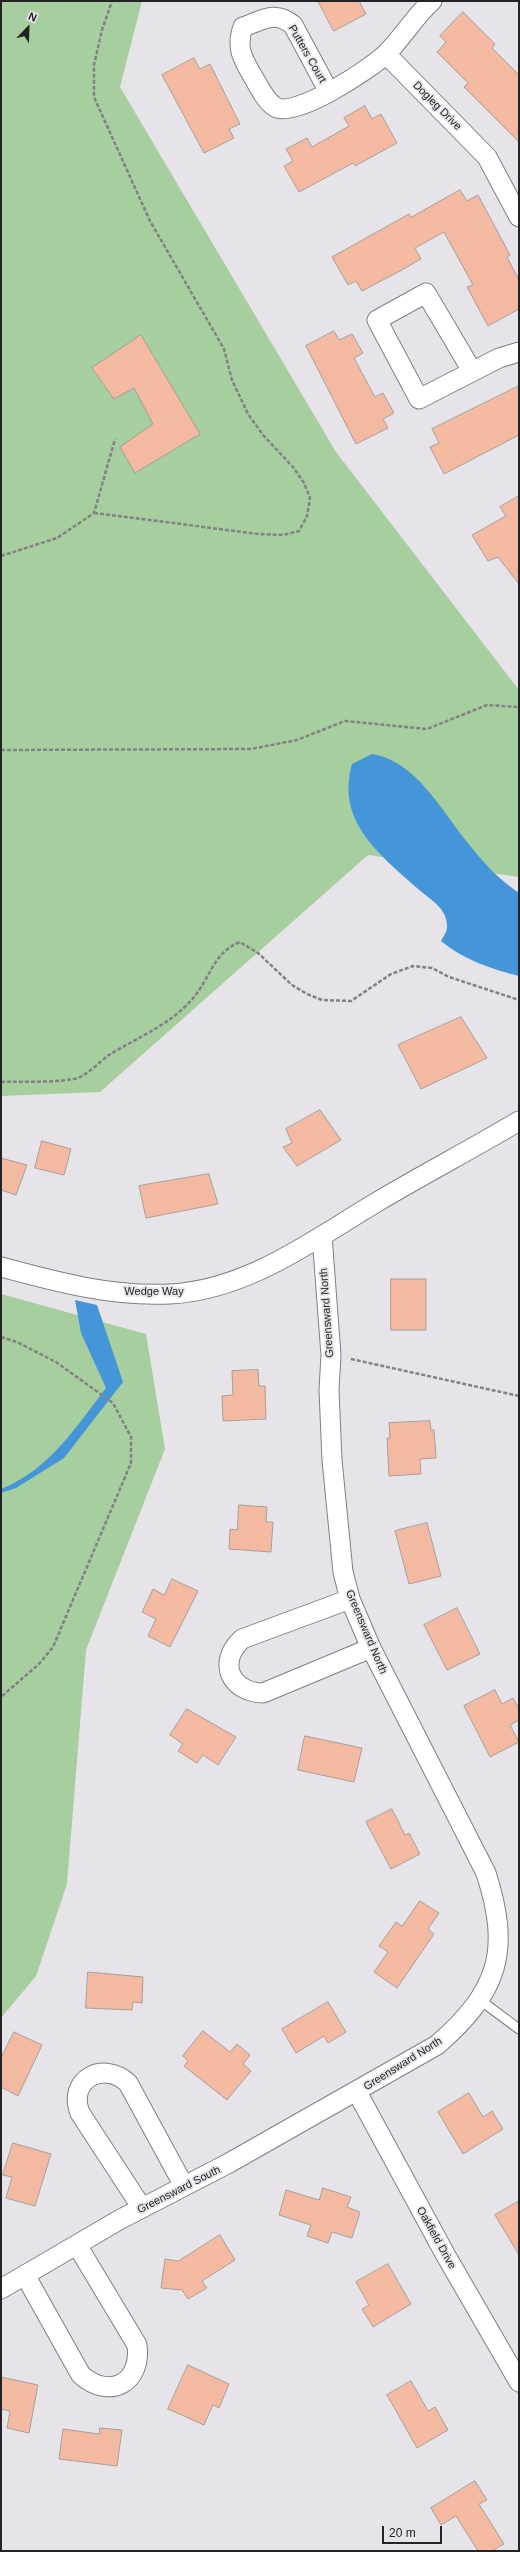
<!DOCTYPE html>
<style>
body{margin:0}
#map{position:relative;width:520px;height:2552px;overflow:hidden;background:#e7e4e9;font-family:Arial,sans-serif}
canvas{display:block}
.frame{position:absolute;inset:0;border:2px solid #232224;pointer-events:none}
.north{position:absolute;left:8px;top:8px;width:40px;height:40px;-webkit-text-stroke:3px #e7e4e9;paint-order:stroke;rotate:23deg;font-size:11px;font-weight:700;line-height:16px;text-align:center;color:#232224}
.north::after{content:'';display:block;margin:auto;width:14px;height:18px;background:#232224;clip-path:polygon(50% 0,100% 100%,50% 72%,0 100%)}
.scale{position:absolute;left:382px;top:2526px;width:60px;height:18px;box-sizing:border-box;border:2px solid #232224;border-top:0;padding-left:5px;font-size:12px;line-height:14px;white-space:nowrap;color:#232224;-webkit-text-stroke:3px #e7e4e9;paint-order:stroke}
</style>
<div id="map">
<canvas width="520" height="2552"></canvas>
<div class="frame"></div>
<div class="north">N</div>
<div class="scale">20 m</div>
</div>
<script>
const ctx = document.querySelector('canvas').getContext('2d');
ctx.lineJoin = 'round';
function fill(path, color) {
  ctx.fillStyle = color;
  ctx.fill(path, 'evenodd');
}
function stroke(path, color, width, dash) {
  ctx.strokeStyle = color;
  ctx.lineWidth = width;
  ctx.lineCap = dash ? 'butt' : 'round';
  ctx.setLineDash(dash || []);
  ctx.stroke(path);
}
function drawText(font, color, halo, rows, align = 'center') {
  ctx.font = font + ' Arial,sans-serif';
  ctx.lineWidth = 3.5;
  ctx.setLineDash([]);
  ctx.textBaseline = 'middle';
  ctx.strokeStyle = halo;
  ctx.fillStyle = color;
  for (const [text, x, y, turn = 0] of rows) {
    ctx.save();
    ctx.translate(x, y);
    ctx.rotate((+turn || 0) * Math.PI / 180);
    ctx.textAlign = isNaN(turn) ? turn : align;
    if (halo) ctx.strokeText(text, 0, 0);
    ctx.fillText(text, 0, 0);
    ctx.restore();
  }
}
const green = new Path2D(`
 M 1,1 L 142,1 L 120,87 L 336,452 L 519,690 L 519,877 L 368,855 L 100,1092 L 1,1096 Z
 M 1,1294 L 146,1334 L 165,1449 L 86,1650 L 67,1884 L 36,1976 L 1,2018 Z`);
const water = new Path2D(`
 M 372,754 C 416,761 441,810 467,842 C 482,861 498,879 519,893 L 519,976 C 491,969 464,960 441,941 C 443,937 447,932 447,927 C 448,908 429,899 417,888 C 378,853 336,821 352,764 Z
 M 75,1300 L 97,1305 L 123,1382 L 64,1458 L 16,1488 L 1,1493 L 1,1489 C 49,1470 76,1427 106,1388 L 81,1333 Z`);
const building = new Path2D(`
 M 318,1 L 359,1 L 366,14 L 334,31 Z
 M 463,12 L 495,44 L 492,48 L 519,75 L 519,142 L 464,87 L 468,83 L 437,52 L 446,42 L 440,36 Z
 M 194,58 L 200,69 L 210,64 L 240,124 L 229,129 L 234,138 L 204,153 L 162,75 Z
 M 365,106 L 372,119 L 381,114 L 397,143 L 355,166 L 353,163 L 299,192 L 284,166 L 293,161 L 286,149 L 307,138 L 312,147 L 349,126 L 344,118 Z
 M 460,190 L 467,201 L 478,195 L 510,255 L 507,257 L 519,280 L 519,309 L 488,326 L 467,287 L 473,285 L 444,232 L 415,248 L 421,259 L 400,271 L 362,291 L 356,281 L 348,285 L 332,257 L 409,214 L 411,217 Z
 M 334,331 L 339,340 L 352,334 L 363,353 L 354,358 L 375,397 L 383,393 L 394,413 L 383,419 L 388,428 L 356,444 L 306,346 Z
 M 141,335 L 200,434 L 135,473 L 120,447 L 153,424 L 134,388 L 114,399 L 92,368 Z
 M 519,386 L 519,435 L 444,474 L 430,447 L 439,443 L 432,429 Z
 M 519,496 L 519,584 L 498,557 L 488,561 L 472,535 L 506,516 L 500,507 Z
 M 461,1017 L 487,1058 L 421,1089 L 398,1045 Z
 M 320,1110 L 341,1140 L 297,1166 L 283,1147 L 292,1143 L 286,1129 Z
 M 42,1141 L 71,1149 L 64,1175 L 35,1168 Z
 M 1,1158 L 27,1165 L 16,1195 L 1,1190 Z
 M 209,1174 L 218,1204 L 146,1218 L 139,1186 Z
 M 391,1279 L 426,1279 L 426,1330 L 391,1330 Z
 M 258,1370 L 259,1386 L 265,1386 L 266,1419 L 223,1421 L 222,1396 L 233,1395 L 232,1371 Z
 M 430,1421 L 431,1430 L 434,1430 L 436,1458 L 420,1459 L 421,1474 L 389,1476 L 387,1438 L 390,1438 L 389,1423 Z
 M 239,1505 L 267,1507 L 266,1522 L 273,1522 L 271,1552 L 229,1549 L 230,1529 L 237,1530 Z
 M 427,1523 L 441,1576 L 409,1584 L 395,1531 Z
 M 172,1579 L 198,1591 L 170,1647 L 148,1636 L 156,1619 L 142,1612 L 153,1589 L 164,1595 Z
 M 457,1608 L 480,1654 L 447,1670 L 424,1625 Z
 M 495,1690 L 502,1704 L 513,1698 L 519,1709 L 519,1720 L 510,1725 L 519,1742 L 490,1757 L 464,1706 Z
 M 187,1709 L 236,1737 L 218,1765 L 203,1755 L 197,1763 L 178,1751 L 183,1744 L 170,1735 Z
 M 305,1736 L 362,1748 L 354,1782 L 298,1770 Z
 M 392,1809 L 405,1835 L 409,1833 L 420,1854 L 391,1869 L 366,1822 Z
 M 420,1901 L 439,1913 L 428,1929 L 434,1934 L 397,1988 L 374,1972 L 388,1952 L 379,1946 L 396,1922 L 402,1926 Z
 M 88,1972 L 143,1977 L 142,2003 L 133,2002 L 132,2010 L 86,2008 Z
 M 328,2002 L 346,2032 L 328,2043 L 324,2036 L 296,2053 L 282,2029 Z
 M 203,2031 L 230,2052 L 237,2044 L 250,2055 L 243,2064 L 251,2071 L 227,2100 L 184,2066 L 188,2061 L 183,2056 Z
 M 14,2032 L 42,2045 L 18,2096 L 1,2087 L 1,2058 Z
 M 469,2093 L 483,2117 L 492,2111 L 503,2129 L 463,2154 L 438,2112 Z
 M 13,2143 L 51,2154 L 35,2206 L 6,2198 L 12,2177 L 3,2175 Z
 M 323,2188 L 351,2197 L 347,2207 L 360,2212 L 352,2238 L 332,2232 L 328,2243 L 307,2236 L 311,2225 L 279,2215 L 286,2190 L 319,2200 Z
 M 519,2201 L 519,2255 L 495,2215 Z
 M 220,2235 L 235,2260 L 202,2281 L 207,2288 L 188,2299 L 182,2290 L 161,2288 L 165,2259 L 178,2261 Z
 M 388,2264 L 411,2304 L 373,2327 L 362,2309 L 369,2305 L 356,2282 Z
 M 188,2365 L 229,2384 L 219,2408 L 213,2405 L 204,2425 L 168,2409 Z
 M 1,2377 L 38,2385 L 29,2433 L 7,2428 L 10,2411 L 1,2409 Z
 M 411,2381 L 428,2411 L 435,2407 L 448,2430 L 417,2448 L 387,2395 Z
 M 100,2428 L 122,2430 L 117,2466 L 59,2459 L 63,2429 L 99,2434 Z
 M 475,2481 L 487,2500 L 479,2504 L 504,2544 L 492,2551 L 478,2551 L 456,2516 L 441,2525 L 431,2508 Z`);
const path = new Path2D(`
 M 94,513 L 259,534 L 283,535 L 299,531 L 307,516 L 310,498 L 304,483 L 293,467 L 263,435 L 248,414 L 232,380 L 224,349 L 150,221 L 94,97 L 94,65 L 102,30 L 112,1
 M 1,556 L 57,538 L 94,513 L 115,439
 M 1,750 L 251,749 L 297,740 L 345,721 L 427,729 L 487,705 L 519,707
 M 1,1082 C 25,1081 51,1083 74,1079 C 86,1077 99,1062 109,1055 C 138,1037 172,1024 194,997 C 211,976 214,952 240,942 L 258,953 L 292,985 L 307,994 L 322,1000 L 351,1001 L 391,974 L 413,966 L 432,968 L 449,977 L 519,1000
 M 1,1337 L 17,1342 L 56,1362 L 113,1403 L 131,1437 L 131,1463 L 53,1647 L 39,1664 L 1,1697
 M 351,1359 L 519,1396`);
const service = new Path2D(`
 M 480,2000 L 519,2029`);
const minor = new Path2D(`
 M 386,54 L 487,157 L 519,217
 M 329,92 L 293,25 C 275,10 263,20 243,27 C 235,49 244,61 255,80 C 260,89 266,101 275,107 C 295,119 370,69 386,54 C 403,37 415,16 432,1
 M 472,371 L 426,293 L 377,320 L 419,399 L 499,358 L 519,352
 M 1,1267 C 56,1282 113,1297 170,1294 C 248,1290 313,1240 377,1202 C 424,1174 472,1149 519,1121
 M 350,1599 L 242,1639 C 217,1662 230,1692 263,1693 L 371,1648
 M 357,2092 L 445,2254 L 519,2382
 M 142,2208 L 80,2113 C 67,2080 103,2060 128,2083 L 184,2186
 M 25,2275 L 81,2375 C 110,2400 142,2383 137,2345 L 77,2245
 M 1,2289 L 119,2220 L 229,2163 L 437,2045 C 499,1991 511,1951 486,1873 L 371,1648 L 350,1599 L 343,1572 L 332,1460 L 329,1390 L 331,1355 L 322,1236`);
const streetNames = [
 ["Putters Court",307,54,60],
 ["Dogleg Drive",437,106,45],
 ["Wedge Way",154,1292],
 ["Greensward North",327,1313,-94],
 ["Greensward North",366,1632,67],
 ["Greensward North",403,2064,-32],
 ["Greensward South",179,2190,-27],
 ["Oakfield Drive",436,2238,61]
];
fill(green, '#a6ce9e');
fill(water, '#4596d8');
fill(building, '#f4baa1');
stroke(building, '#a59f9c', 1);
stroke(service, '#817e83', 11);
stroke(minor, '#817e83', 21);
stroke(path, '#838185', 2.5, [4, 2]);
stroke(service, '#fff', 9);
stroke(minor, '#fff', 19);
drawText('11px', '#232224', '#e7e4e9', streetNames);
</script>
